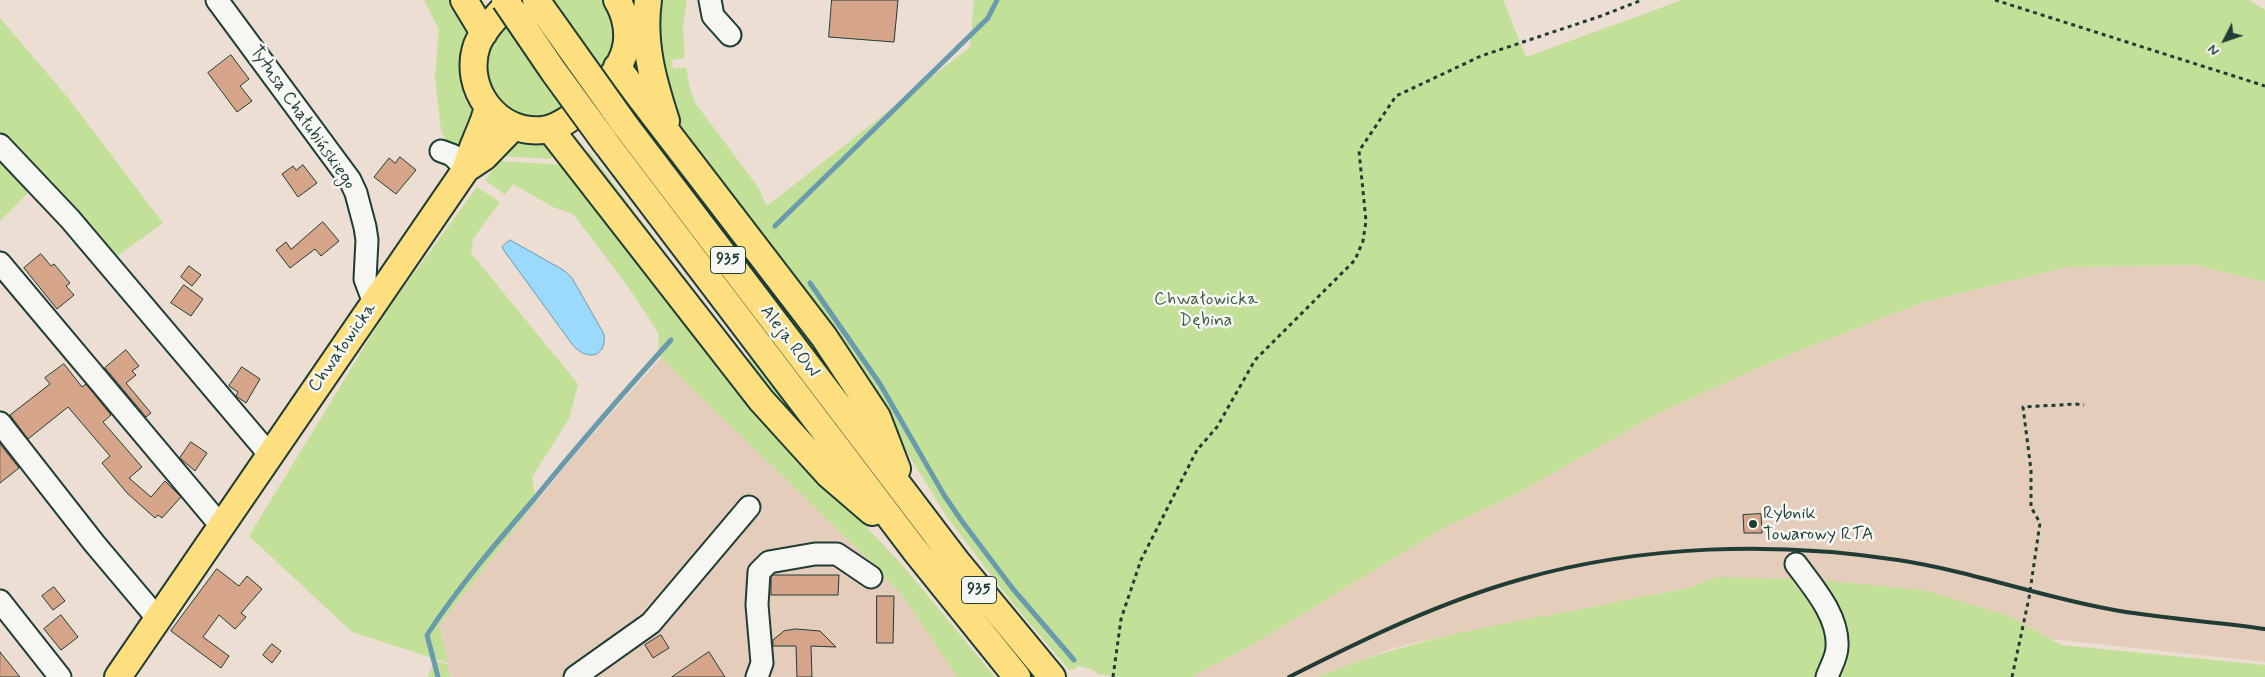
<!DOCTYPE html>
<meta charset="utf-8">
<style>
body{margin:0}
#map{position:relative;width:2265px;height:677px;overflow:hidden;background:#ecded2;font-family:Mynerve,sans-serif}
canvas{display:block}
.north{position:absolute;left:2200px;top:15px;width:50px;height:50px;-webkit-text-stroke:4px #f6f6f2;paint-order:stroke;rotate:229deg;font-size:14px;font-weight:700;line-height:20px;text-align:center;color:#1f3d34}
.north::after{content:'';display:block;margin:auto;width:18px;height:22px;background:#1f3d34;clip-path:polygon(50% 0,100% 100%,50% 72%,0 100%)}
</style>
<div id="map">
<canvas width="2265" height="677"></canvas>
<div class="north">N</div>
</div>
<script>
const ctx = document.querySelector('canvas').getContext('2d');
ctx.lineJoin = 'round';
function fill(path, color) {
  ctx.fillStyle = color;
  ctx.fill(path, 'evenodd');
}
function stroke(path, color, width, dash) {
  ctx.strokeStyle = color;
  ctx.lineWidth = width;
  ctx.lineCap = dash ? 'butt' : 'round';
  ctx.setLineDash(dash || []);
  ctx.stroke(path);
}
function drawText(font, color, halo, rows, align = 'center') {
  ctx.font = font + ' Mynerve,sans-serif';
  ctx.lineWidth = 5;
  ctx.setLineDash([]);
  ctx.textBaseline = 'middle';
  ctx.strokeStyle = halo;
  ctx.fillStyle = color;
  for (const [text, x, y, turn = 0] of rows) {
    ctx.save();
    ctx.translate(x, y);
    ctx.rotate((+turn || 0) * Math.PI / 180);
    ctx.textAlign = isNaN(turn) ? turn : align;
    if (halo) ctx.strokeText(text, 0, 0);
    ctx.fillText(text, 0, 0);
    ctx.restore();
  }
}
const built = new Path2D(`
 M 2195,265 L 2265,282 L 2265,662 L 2033,637 L 1691,587 L 1418,642 L 1387,650 L 1317,677 L 1190,677 L 1252,645 L 1440,530 L 1520,492 L 1657,414 L 1771,362 L 1921,303 L 2067,267 Z
 M 661,358 L 881,572 L 904,598 L 957,677 L 450,677 L 439,626 L 536,502 L 584,444 Z`);
const green = new Path2D(`
 M 424,0 L 454,0 L 468,23 L 477,106 L 459,148 L 447,142 L 441,130 L 435,78 L 439,29 Z
 M 526,0 L 605,0 L 617,30 L 612,57 L 581,96 L 558,115 L 527,119 L 497,102 L 484,68 L 493,38 Z
 M 659,0 L 687,0 L 683,25 L 685,58 L 672,60 L 673,69 L 686,67 L 690,89 L 696,104 L 758,187 L 767,206 L 970,47 L 974,0 L 1503,0 L 1526,57 L 1682,0 L 2249,0 L 2265,10 L 2265,282 L 2195,265 L 2067,267 L 1921,303 L 1771,362 L 1657,414 L 1520,492 L 1440,530 L 1252,645 L 1191,677 L 1118,677 L 1098,674 L 1092,669 L 1078,666 L 1070,671 L 1013,604 L 947,517 L 879,407 L 757,227 L 680,125 L 666,99 L 657,16 Z
 M 0,18 L 68,98 L 163,223 L 112,260 L 0,135 Z
 M 542,139 L 559,152 L 550,159 L 497,156 L 505,141 Z
 M 0,147 L 35,186 L 0,221 Z
 M 589,151 L 746,360 L 750,357 L 836,469 L 835,471 L 581,157 Z
 M 499,161 L 566,165 L 787,442 L 904,567 L 995,677 L 957,677 L 904,598 L 881,572 L 661,358 L 658,344 L 659,335 L 647,315 L 626,284 L 573,214 L 553,207 L 513,184 L 505,195 L 485,180 Z
 M 477,187 L 500,202 L 473,239 L 471,253 L 578,384 L 569,419 L 532,477 L 536,502 L 439,626 L 448,663 L 352,632 L 249,536 L 385,313 Z
 M 1717,577 L 1823,580 L 1928,591 L 2009,616 L 2061,645 L 2265,665 L 2265,677 L 1317,677 C 1401,642 1488,626 1577,610 C 1609,604 1639,596 1670,592 L 1691,587 Z
 M 434,661 L 447,664 L 450,677 L 428,677 Z`);
const water = new Path2D(`
 M 510,240 L 565,271 L 572,278 L 604,334 C 607,359 585,361 572,344 L 505,252 L 502,247 Z`);
const stream = new Path2D(`
 M 775,226 L 988,18 L 997,0
 M 810,283 L 880,384 L 944,495 L 961,520 L 1013,589 L 1074,660
 M 438,677 L 427,635 C 459,586 497,542 535,498 C 579,444 625,391 671,340`);
const building = new Path2D(`
 M 832,0 L 898,0 L 894,42 L 829,37 Z
 M 231,55 L 249,79 L 240,86 L 252,101 L 237,112 L 208,73 Z
 M 400,157 L 416,170 L 396,194 L 374,177 L 389,158 L 395,163 Z
 M 303,165 L 317,183 L 298,197 L 282,174 L 293,166 L 296,170 Z
 M 323,222 L 339,241 L 321,256 L 315,249 L 290,268 L 276,250 L 286,242 L 291,249 Z
 M 41,254 L 51,266 L 54,264 L 70,283 L 66,286 L 74,295 L 57,309 L 24,268 Z
 M 189,266 L 201,275 L 192,286 L 181,277 Z
 M 184,285 L 203,299 L 191,316 L 171,303 Z
 M 126,350 L 139,366 L 132,371 L 136,375 L 126,383 L 151,413 L 146,417 L 105,368 Z
 M 64,364 L 82,387 L 86,384 L 111,415 L 103,422 L 142,467 L 129,478 L 151,497 L 165,481 L 181,497 L 162,518 L 158,515 L 155,518 L 127,493 L 102,463 L 110,456 L 68,407 L 28,439 L 10,415 L 50,384 L 45,378 Z
 M 242,367 L 260,379 L 246,403 L 236,396 L 238,392 L 229,386 Z
 M 191,442 L 207,453 L 195,471 L 180,458 Z
 M 0,444 L 19,468 L 0,483 Z
 M 1761,514 L 1762,533 L 1744,533 L 1743,515 Z
 M 217,569 L 239,586 L 247,576 L 262,589 L 241,613 L 246,617 L 235,629 L 219,615 L 203,637 L 229,656 L 221,668 L 171,631 Z
 M 774,575 L 839,575 L 838,595 L 771,595 L 771,577 Z
 M 54,587 L 65,601 L 53,610 L 42,596 Z
 M 877,596 L 894,596 L 893,643 L 877,643 Z
 M 61,615 L 78,637 L 61,650 L 44,629 Z
 M 796,629 L 820,631 L 836,647 L 811,646 L 812,677 L 797,677 L 796,646 L 773,646 L 773,640 L 784,631 Z
 M 661,635 L 669,648 L 653,658 L 645,645 Z
 M 272,644 L 281,651 L 272,663 L 263,655 Z
 M 0,652 L 20,677 L 0,677 Z
 M 709,652 L 725,677 L 672,677 Z`);
const path = new Path2D(`
 M 1995,0 L 2265,86
 M 1113,677 L 1121,619 L 1141,560 L 1197,450 L 1217,427 L 1255,360 L 1355,260 L 1363,241 L 1366,221 L 1359,151 L 1396,96 L 1481,56 L 1601,16 L 1642,0
 M 2012,677 L 2029,598 L 2040,523 L 2031,507 L 2031,470 L 2023,407 L 2076,404 L 2084,405`);
const minor = new Path2D(`
 M 217,0 L 350,180 L 356,193 L 365,227 L 367,240 L 365,279 L 374,303
 M 710,0 L 713,16 L 730,35
 M 0,145 L 70,219 L 269,454
 M 441,151 L 452,155 L 466,169
 M 0,263 L 221,526
 M 0,423 L 94,543 L 158,619
 M 1796,564 C 1813,587 1839,616 1837,647 C 1837,657 1830,668 1827,677
 M 0,601 L 60,677
 M 575,677 L 651,623 L 749,507
 M 757,677 L 762,663 L 757,605 L 759,572 L 769,562 L 815,554 L 837,554 L 871,577`);
const major = new Path2D(`
 M 464,0 L 484,33
 M 512,0 C 500,13 484,28 477,45 C 462,88 497,135 543,130 C 573,126 617,79 625,51 C 630,34 626,15 617,0
 M 648,0 C 642,43 653,81 666,121
 M 617,67 L 824,337 L 877,417 L 897,469
 M 625,125 L 957,562 L 1052,677
 M 550,129 L 761,400 L 829,475 L 872,512
 M 605,142 L 914,549 L 1017,677
 M 466,169 C 471,146 483,129 488,107
 M 118,677 L 466,169 L 484,157 L 513,127`);
const rail = new Path2D(`
 M 1289,677 C 1364,639 1440,602 1522,579 C 1642,545 1774,541 1898,560 C 1970,571 2038,596 2109,609 C 2161,619 2213,621 2265,629`);
const majorBridge = new Path2D(`
 M 505,0 L 554,72 L 605,142
 M 536,0 L 625,125`);
const markers = [
 [1753,524,5,"#1f3d34"]
];
const shields = [
 [728,260,35],
 [979,590,35]
];
const shieldNames = [
 ["935",728,260],
 ["935",979,590]
];
const streetNames = [
 ["Tytusa Chałubińskiego",302,118,55],
 ["Aleja ROW",789,342,53],
 ["Chwałowicka",343,348,-55]
];
const parkNames = [
 ["Chwałowicka",1206,300],
 ["Dębina",1206,321]
];
const poiNames = [
 ["Rybnik",1763,514],
 ["Towarowy RTA",1763,535]
];
fill(built, '#e5cdbc');
fill(green, '#c3e098');
fill(water, '#9bdafd');
stroke(water, '#699bad', 1);
stroke(stream, '#699bad', 5);
fill(building, '#d6a589');
stroke(building, '#1f3d34', 1);
stroke(minor, '#1f3d34', 25);
stroke(major, '#1f3d34', 30);
stroke(path, '#1f3d34', 3, [4, 4]);
stroke(minor, '#f6f6f2', 21);
stroke(major, '#fddf80', 26);
stroke(rail, '#1f3d34', 4);
stroke(majorBridge, '#1f3d34', 30, []);
stroke(majorBridge, '#fddf80', 26);
for (const [x, y, r, color] of markers) {
  const dot = new Path2D();
  dot.arc(x, y, r, 0, 2 * Math.PI);
  ctx.fillStyle = color;
  ctx.fill(dot);
  stroke(dot, '#f6f6f2', 2);
}
for (const [x, y, w] of shields) {
  const box = new Path2D();
  box.roundRect(x - w / 2, y - 13.5, w, 27, 4);
  ctx.fillStyle = '#f6f6f2';
  ctx.fill(box);
  stroke(box, '#1f3d34', 1);
}
drawText('bold 16px', '#1f3d34', null, shieldNames);
drawText('18px', '#1f3d34', '#f6f6f2', streetNames);
drawText('18px', '#405e48', '#f6f6f2', parkNames);
drawText('18px', '#1f3d34', '#f6f6f2', poiNames, 'left');
</script>
